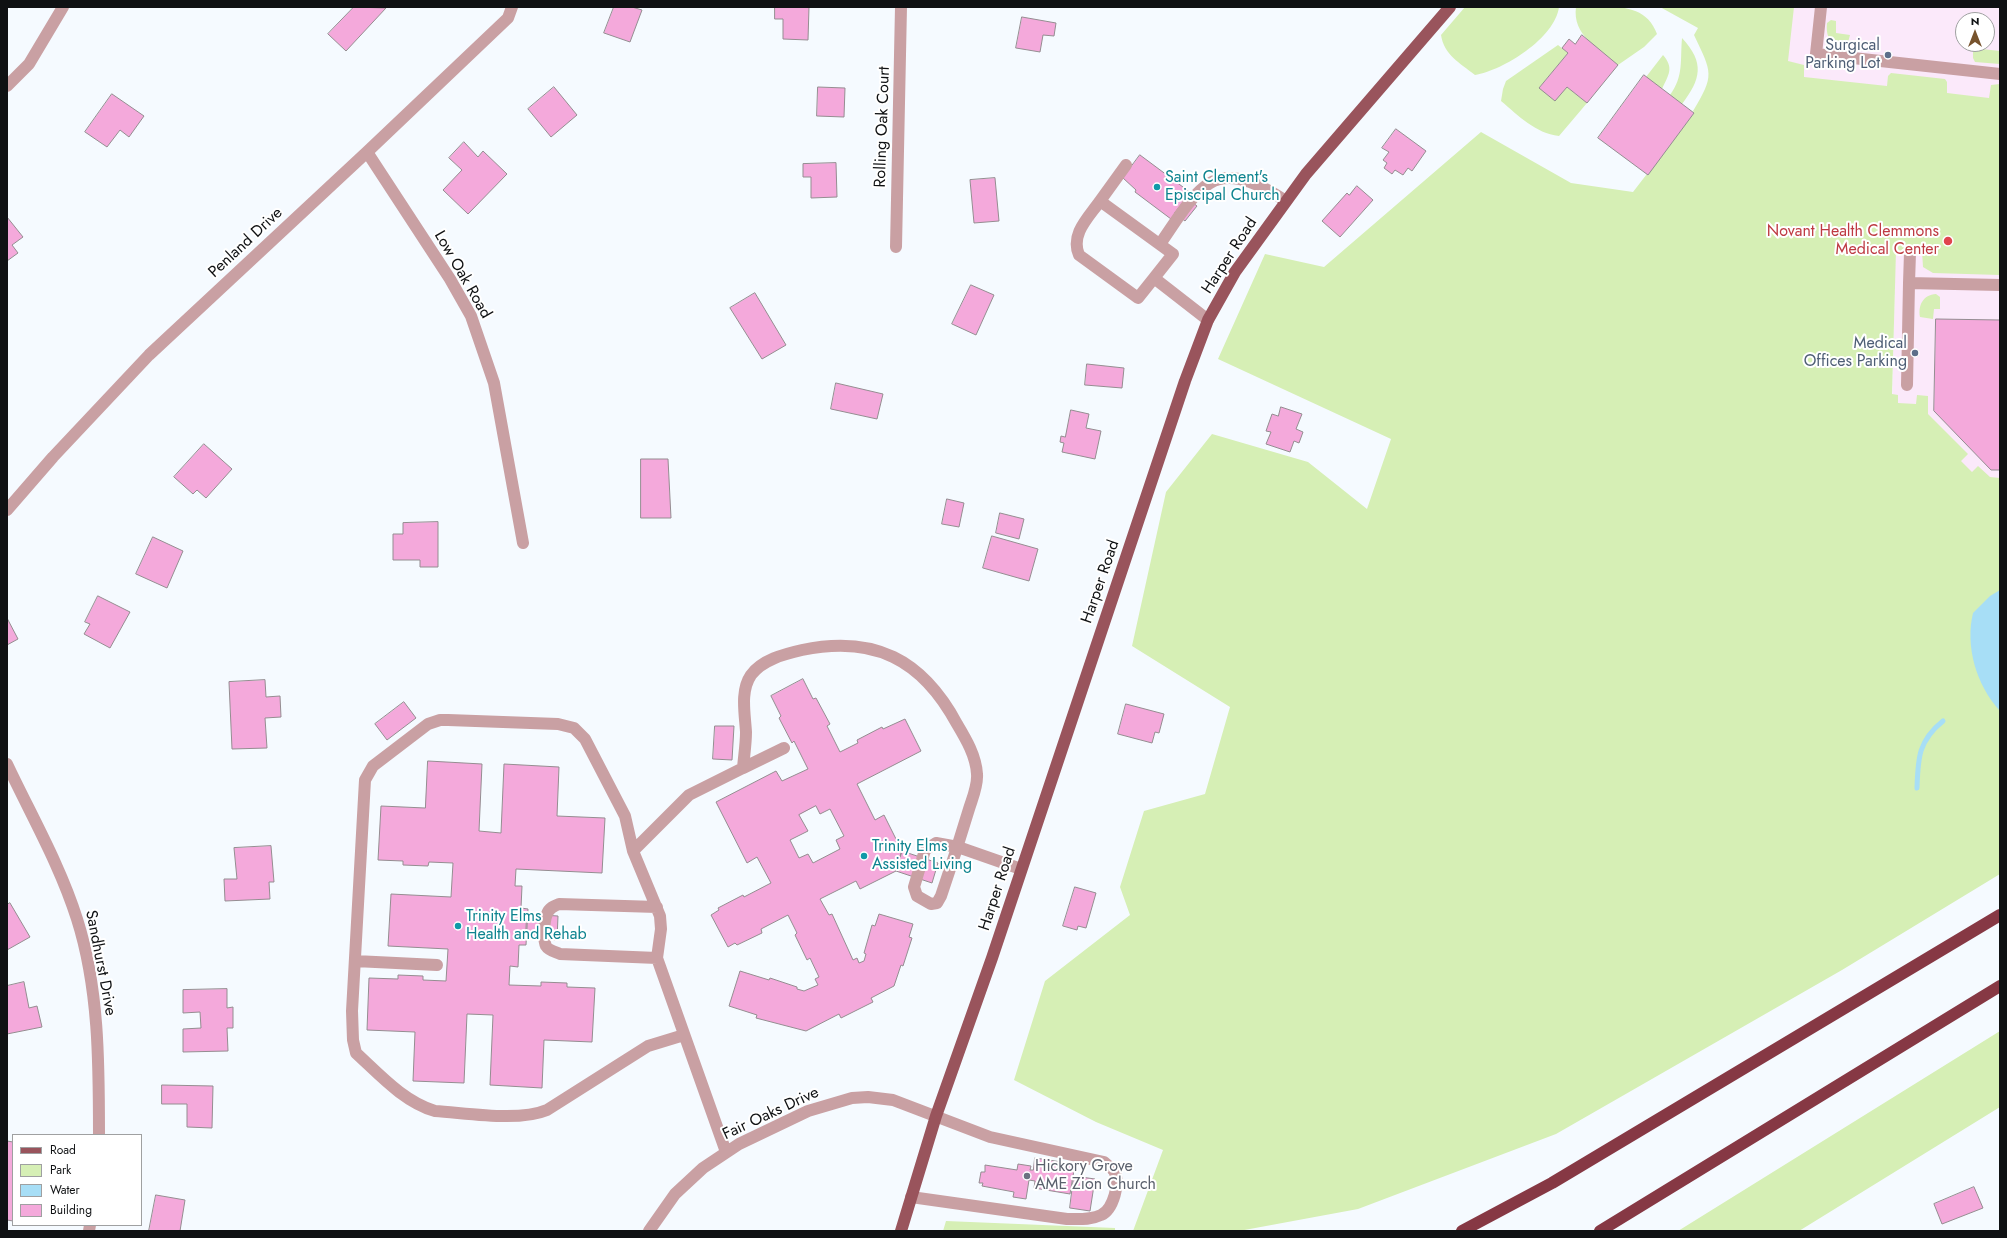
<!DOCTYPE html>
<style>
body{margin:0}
#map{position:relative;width:2007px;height:1238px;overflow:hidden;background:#f5faff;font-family:Jost,sans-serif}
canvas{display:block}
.frame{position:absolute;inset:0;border:8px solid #0f1113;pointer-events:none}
.legend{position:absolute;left:12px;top:1134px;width:130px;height:92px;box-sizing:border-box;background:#fff;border:1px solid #9fa0a1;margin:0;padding:5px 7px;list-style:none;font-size:12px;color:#0f1113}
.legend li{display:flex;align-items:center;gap:8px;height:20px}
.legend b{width:20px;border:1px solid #9fa0a1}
.north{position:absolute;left:1955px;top:12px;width:40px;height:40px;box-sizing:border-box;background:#fff;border:1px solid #9fa0a1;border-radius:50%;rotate:0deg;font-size:11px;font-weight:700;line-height:16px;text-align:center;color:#0f1113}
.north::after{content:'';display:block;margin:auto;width:14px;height:18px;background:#77532d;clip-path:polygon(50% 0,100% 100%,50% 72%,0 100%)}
</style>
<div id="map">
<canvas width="2007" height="1238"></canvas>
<div class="frame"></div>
<ul class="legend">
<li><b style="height:5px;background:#99545c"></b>Road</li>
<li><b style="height:11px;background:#d6efb5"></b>Park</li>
<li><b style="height:11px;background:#a7def6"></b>Water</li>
<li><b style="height:11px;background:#f4a9db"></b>Building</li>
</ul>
<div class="north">N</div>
</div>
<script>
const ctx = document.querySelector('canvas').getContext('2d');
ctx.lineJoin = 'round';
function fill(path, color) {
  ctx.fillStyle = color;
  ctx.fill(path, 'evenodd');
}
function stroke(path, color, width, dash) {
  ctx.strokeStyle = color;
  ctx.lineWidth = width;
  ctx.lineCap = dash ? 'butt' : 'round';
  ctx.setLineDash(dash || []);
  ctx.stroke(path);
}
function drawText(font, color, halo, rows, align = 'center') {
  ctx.font = font + ' Jost,sans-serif';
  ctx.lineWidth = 4;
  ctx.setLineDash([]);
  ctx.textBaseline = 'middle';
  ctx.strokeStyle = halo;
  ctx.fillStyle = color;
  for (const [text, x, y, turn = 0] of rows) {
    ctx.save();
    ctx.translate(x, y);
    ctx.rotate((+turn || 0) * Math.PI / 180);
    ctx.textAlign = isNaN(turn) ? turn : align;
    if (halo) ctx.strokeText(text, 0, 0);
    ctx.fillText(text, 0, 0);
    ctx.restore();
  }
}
const medical = new Path2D(`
 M 1760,7 L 2000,7 L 2000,484 L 1968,482 L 1892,405 L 1896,231 L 1774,89 ZM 1963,20 L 1987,20 L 1987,44 L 1963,44 Z`);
const green = new Path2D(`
 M 1465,7 L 1559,7 C 1555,38 1504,70 1475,75 C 1460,63 1444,55 1441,35 Z
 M 1576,7 C 1607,7 1645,0 1657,34 L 1644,47 L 1618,65 C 1599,49 1572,35 1576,7 Z
 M 1660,7 L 1794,7 L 1788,61 L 1804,65 L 1804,77 L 1887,86 L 1888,76 L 1891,73 L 1945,79 L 1947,82 L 1947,93 L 1989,98 L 1991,85 L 2000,84 L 2000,275 L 1933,273 L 1923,267 L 1922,251 L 1896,251 L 1892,394 L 1898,395 L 1898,403 L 1916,404 L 1917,395 L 1928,396 L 1928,414 L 1968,454 L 1961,461 L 1972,472 L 1978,466 L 1990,477 L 2000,478 L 2000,874 L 1842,970 L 1556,1134 L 1358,1209 L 1239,1231 L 1133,1231 L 1163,1150 L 1096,1122 L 1014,1080 L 1045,981 L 1130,915 L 1120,887 L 1144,811 L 1205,794 L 1230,707 L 1132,646 L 1166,492 L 1212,434 L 1308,462 L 1367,509 L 1391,439 L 1218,359 L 1265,254 L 1324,267 L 1481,132 L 1571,183 L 1633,192 L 1694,113 L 1693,111 C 1715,75 1712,73 1694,35 L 1698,28 Z
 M 1831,20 L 1836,21 L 1836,33 L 1850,35 L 1847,46 L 1838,46 C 1828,41 1826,34 1827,23 Z
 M 1682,38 C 1705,63 1701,79 1682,104 L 1670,95 C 1684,76 1680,60 1682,38 Z
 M 1558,45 L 1568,53 L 1539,88 L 1567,87 L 1587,103 L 1559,136 C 1535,133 1519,116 1501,101 L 1503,89 L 1506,81 Z
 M 1973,48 L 2000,51 L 2000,64 L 1975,62 L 1973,58 Z
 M 1663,55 C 1674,68 1669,74 1662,89 L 1646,77 Z
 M 1936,294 L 1940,297 L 1940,309 L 1934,309 L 1933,319 L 1920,317 C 1918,305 1923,295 1936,294 Z
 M 2000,1031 L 2000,1107 L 1799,1231 L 1678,1231 Z
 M 946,1221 L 1115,1228 L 1115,1231 L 943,1231 Z`);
const water = new Path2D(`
 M 2000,590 L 2000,711 C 1976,685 1965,646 1973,613 L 1990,596 Z`);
const stream = new Path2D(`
 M 1917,788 C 1918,759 1918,741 1943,721`);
const building = new Path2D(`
 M 354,7 L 386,8 L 346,51 L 328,34 Z
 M 614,7 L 632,7 L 642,10 L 630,42 L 604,33 Z
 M 775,7 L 809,7 L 808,40 L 783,39 L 783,19 L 775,19 Z
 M 1022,17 L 1056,23 L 1054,36 L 1043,35 L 1040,52 L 1016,48 Z
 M 1582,35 L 1618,65 L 1587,103 L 1567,87 L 1555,101 L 1539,88 L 1568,53 L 1562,48 L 1569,39 L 1575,44 Z
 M 1644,75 L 1694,113 L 1648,175 L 1598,138 Z
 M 554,87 L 577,115 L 551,137 L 528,109 Z
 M 818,87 L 845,88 L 844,117 L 817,116 Z
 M 112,94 L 144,116 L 129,137 L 120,130 L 107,147 L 85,132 Z
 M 1396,129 L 1426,151 L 1412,171 L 1408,168 L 1403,175 L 1395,170 L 1392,174 L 1384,168 L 1387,163 L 1383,160 L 1389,152 L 1382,148 Z
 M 464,142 L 478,157 L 483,151 L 507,174 L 468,214 L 443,190 L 462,170 L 449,158 Z
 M 1140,155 L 1191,193 L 1171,219 L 1135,192 L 1136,190 L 1123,178 Z
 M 836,163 L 837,197 L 811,198 L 811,177 L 803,177 L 803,164 Z
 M 995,178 L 999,221 L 974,223 L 970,180 Z
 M 1357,186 L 1373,200 L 1340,237 L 1322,221 L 1347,193 L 1349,195 Z
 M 1187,198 L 1197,206 L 1185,221 L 1175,213 Z
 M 7,217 L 23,237 L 12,245 L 18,253 L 7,261 Z
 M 971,285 L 994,295 L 976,335 L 952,324 Z
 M 755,293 L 786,345 L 762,359 L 730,308 Z
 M 1936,319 L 2000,320 L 2000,470 L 1991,470 L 1934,411 Z
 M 1087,364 L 1124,368 L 1122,388 L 1085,385 Z
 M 836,383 L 883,394 L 877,419 L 831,409 Z
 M 1281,407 L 1302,414 L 1296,429 L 1303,432 L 1299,443 L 1294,441 L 1290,452 L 1266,444 L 1271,432 L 1266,431 L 1272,414 L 1278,416 Z
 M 1071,410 L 1089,414 L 1086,428 L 1101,431 L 1095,459 L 1062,452 L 1064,443 L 1060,442 L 1061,436 L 1065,437 Z
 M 204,444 L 232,469 L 206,498 L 197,490 L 193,494 L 174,477 Z
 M 641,459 L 668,459 L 671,518 L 641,518 Z
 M 947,499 L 964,503 L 959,527 L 942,524 Z
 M 1000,513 L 1024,519 L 1019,539 L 996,533 Z
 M 438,522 L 438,567 L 420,567 L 420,560 L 393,560 L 393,534 L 403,534 L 403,523 Z
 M 992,536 L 1038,549 L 1029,581 L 983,568 Z
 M 153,537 L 183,551 L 167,588 L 136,574 Z
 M 98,596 L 130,612 L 110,648 L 84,634 L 90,624 L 85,622 Z
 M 7,618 L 18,639 L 7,645 Z
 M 803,679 L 813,699 L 816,698 L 830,724 L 827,726 L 840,752 L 858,743 L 857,740 L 882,727 L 883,729 L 905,719 L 921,751 L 857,784 L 875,820 L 884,815 L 902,851 L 896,871 L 860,889 L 856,881 L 820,899 L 829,915 L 832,914 L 853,960 L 857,958 L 859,963 L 864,961 L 866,954 L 864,953 L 872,925 L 875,926 L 879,914 L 913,924 L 909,937 L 912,938 L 903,966 L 901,965 L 894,986 L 871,998 L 873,1002 L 841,1018 L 839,1014 L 806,1031 L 756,1018 L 757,1015 L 729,1006 L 740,971 L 769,980 L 770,978 L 797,987 L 797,989 L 804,991 L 818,985 L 815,979 L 819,977 L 810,958 L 807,960 L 795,935 L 797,933 L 788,915 L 761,929 L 762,933 L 737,945 L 735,943 L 728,947 L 711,915 L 719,910 L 718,908 L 743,895 L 744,897 L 771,883 L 757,857 L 747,863 L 716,802 L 776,771 L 782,781 L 808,769 L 794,741 L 792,743 L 779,718 L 781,716 L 771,696 ZM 816,806 L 820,814 L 830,809 L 844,836 L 836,840 L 840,849 L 813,863 L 808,854 L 799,858 L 790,840 L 808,831 L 799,815 Z
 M 265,680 L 266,697 L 280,696 L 281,717 L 265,718 L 267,748 L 232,749 L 229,682 Z
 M 404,702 L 416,718 L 387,740 L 375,724 Z
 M 1126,704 L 1164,714 L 1159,733 L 1155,732 L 1152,743 L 1118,734 Z
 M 715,726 L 734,726 L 732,760 L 713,759 Z
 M 428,761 L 482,764 L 479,831 L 501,833 L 504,764 L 559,767 L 557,816 L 605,818 L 602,873 L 516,869 L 515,886 L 522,886 L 521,908 L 528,909 L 526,945 L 519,945 L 518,967 L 510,966 L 509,985 L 541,986 L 541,982 L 567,983 L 567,987 L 595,988 L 592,1042 L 544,1040 L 542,1088 L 490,1085 L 493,1015 L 467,1014 L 464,1083 L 413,1081 L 415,1032 L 367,1030 L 369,978 L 398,979 L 398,975 L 423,976 L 423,980 L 446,981 L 448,949 L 388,946 L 391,894 L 451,897 L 453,863 L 429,862 L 428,866 L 403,865 L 403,861 L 378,860 L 381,806 L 425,808 Z
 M 271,846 L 274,882 L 269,882 L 270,899 L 225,901 L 224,879 L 237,879 L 234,848 Z
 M 902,851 L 938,863 L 932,883 L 896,871 Z
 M 1075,887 L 1096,893 L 1086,928 L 1078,926 L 1077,930 L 1063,926 Z
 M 10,903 L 30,937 L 7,950 L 7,905 Z
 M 527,914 L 558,916 L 557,940 L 526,938 Z
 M 24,982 L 29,1008 L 37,1006 L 42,1027 L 7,1034 L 7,986 Z
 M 227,989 L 227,1008 L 233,1007 L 233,1028 L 227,1028 L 228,1051 L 183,1052 L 183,1029 L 201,1028 L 200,1012 L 183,1013 L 183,990 Z
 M 162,1085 L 213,1086 L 212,1128 L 187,1127 L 187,1104 L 162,1104 Z
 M 7,1141 L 13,1142 L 13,1221 L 7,1220 Z
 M 1035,1158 L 1075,1164 L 1070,1194 L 1034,1188 L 1035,1181 L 1029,1180 L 1026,1199 L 1013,1197 L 1014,1192 L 982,1186 L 983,1183 L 979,1183 L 981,1172 L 985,1172 L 985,1165 L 1017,1170 L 1018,1164 L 1031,1166 L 1030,1170 L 1033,1170 Z
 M 1074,1176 L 1095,1179 L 1090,1211 L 1070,1208 Z
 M 1974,1187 L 1983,1208 L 1942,1224 L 1934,1204 Z
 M 156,1195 L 185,1200 L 180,1231 L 149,1231 Z`);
const minor = new Path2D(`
 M 1821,7 L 1816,54 L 2000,74
 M 7,86 L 29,64 L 63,7
 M 367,152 L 450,279 L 471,316 L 494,383 L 523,543
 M 1100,201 L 1126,165
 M 1160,244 C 1173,226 1191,194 1210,183 C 1234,169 1266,188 1286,201
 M 896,247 L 901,7
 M 1154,278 L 1173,254 L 1100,201 C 1089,217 1070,234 1079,255 L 1138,298 L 1154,278 L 1208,320
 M 1909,283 L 1910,253
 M 1907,385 L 1909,283 L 2000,285
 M 7,510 L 53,457 L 149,355 L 367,152 L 508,18 L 512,7
 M 7,764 C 31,815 60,865 77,919 C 99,988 99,1063 99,1135
 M 743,768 L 784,748
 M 633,851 L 625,816 L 585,739 L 574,728 L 558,724 L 448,720 L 440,720 L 428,724 L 373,766 L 365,780 L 352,1011 L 353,1040 L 356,1053 C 380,1075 404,1102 435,1111 C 467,1113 519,1122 547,1110 L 648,1046 L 684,1035
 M 657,907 L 559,904 C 554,906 549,908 547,914 C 544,920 543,940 546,946 C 549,951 556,952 560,954 L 657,958
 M 355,961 L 437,965
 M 726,1152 L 657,958 L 661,929 L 660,916 L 633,851 L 689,795 L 743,768 C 744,756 746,744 746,732 C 745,714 740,691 751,675 C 762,660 784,654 802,650 C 874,635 922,659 957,724 C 966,739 976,756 977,774 C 978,786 972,799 969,809 C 960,839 951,867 941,896 L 937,903 L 931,904 L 917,896 L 914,887 L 925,850 L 936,843 L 958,847 L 1021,869
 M 89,1231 L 90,1225
 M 649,1231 L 675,1194 L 703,1168 L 739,1144 L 808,1111 L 852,1098 L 868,1097 L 893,1100 L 990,1137 L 1104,1162 C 1107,1165 1112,1168 1114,1171 C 1121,1182 1113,1210 1101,1215 C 1091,1220 1079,1219 1067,1219 L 911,1197`);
const major = new Path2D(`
 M 901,1231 L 936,1116 L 992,958 L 1185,381 L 1208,320 L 1235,272 L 1306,174 L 1450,7`);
const highway = new Path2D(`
 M 1462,1231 L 1552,1183 L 2000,915
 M 1600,1231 L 2000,986`);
const markers = [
 [1888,55,4,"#5c6f8a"],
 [1157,187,4,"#0f9aa8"],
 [1948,241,5,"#e0444e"],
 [1915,353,4,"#5c6f8a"],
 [864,856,4,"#0f9aa8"],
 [458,926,4,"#0f9aa8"],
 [1027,1176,4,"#6b7280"]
];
const serviceNames = [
 ["Surgical",1880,46],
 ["Parking Lot",1880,64],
 ["Medical",1907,344],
 ["Offices Parking",1907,362]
];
const streetNames = [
 ["Rolling Oak Court",883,127,-88],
 ["Penland Drive",246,243,-43],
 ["Harper Road",1230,256,-57],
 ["Low Oak Road",462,275,60],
 ["Harper Road",1101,582,-71],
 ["Harper Road",998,889,-72],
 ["Sandhurst Drive",100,963,79],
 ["Fair Oaks Drive",771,1114,-25]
];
const cultureNames = [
 ["Saint Clement's",1165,178],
 ["Episcipal Church",1165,196],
 ["Trinity Elms",872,847],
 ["Assisted Living",872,865],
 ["Trinity Elms",466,917],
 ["Health and Rehab",466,935]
];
const healthNames = [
 ["Novant Health Clemmons",1939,232],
 ["Medical Center",1939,250]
];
const worshipNames = [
 ["Hickory Grove",1035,1167],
 ["AME Zion Church",1035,1185]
];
fill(medical, '#fbe9fa');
fill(green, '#d6efb5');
fill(water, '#a7def6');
stroke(stream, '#a7def6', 5);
fill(building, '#f4a9db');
stroke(building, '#948d91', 1);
stroke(minor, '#c9a0a3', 12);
stroke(major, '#99545c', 12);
stroke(highway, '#863844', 12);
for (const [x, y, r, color] of markers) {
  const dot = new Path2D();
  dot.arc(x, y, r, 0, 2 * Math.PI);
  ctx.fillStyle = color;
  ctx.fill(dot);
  stroke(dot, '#fff', 1.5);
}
drawText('16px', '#4e5e75', '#fff', serviceNames, 'right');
drawText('16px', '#0f1113', '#fff', streetNames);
drawText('16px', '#0d838f', '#fff', cultureNames, 'left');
drawText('16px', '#be3a42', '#fff', healthNames, 'right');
drawText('16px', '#5b616d', '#fff', worshipNames, 'left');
</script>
